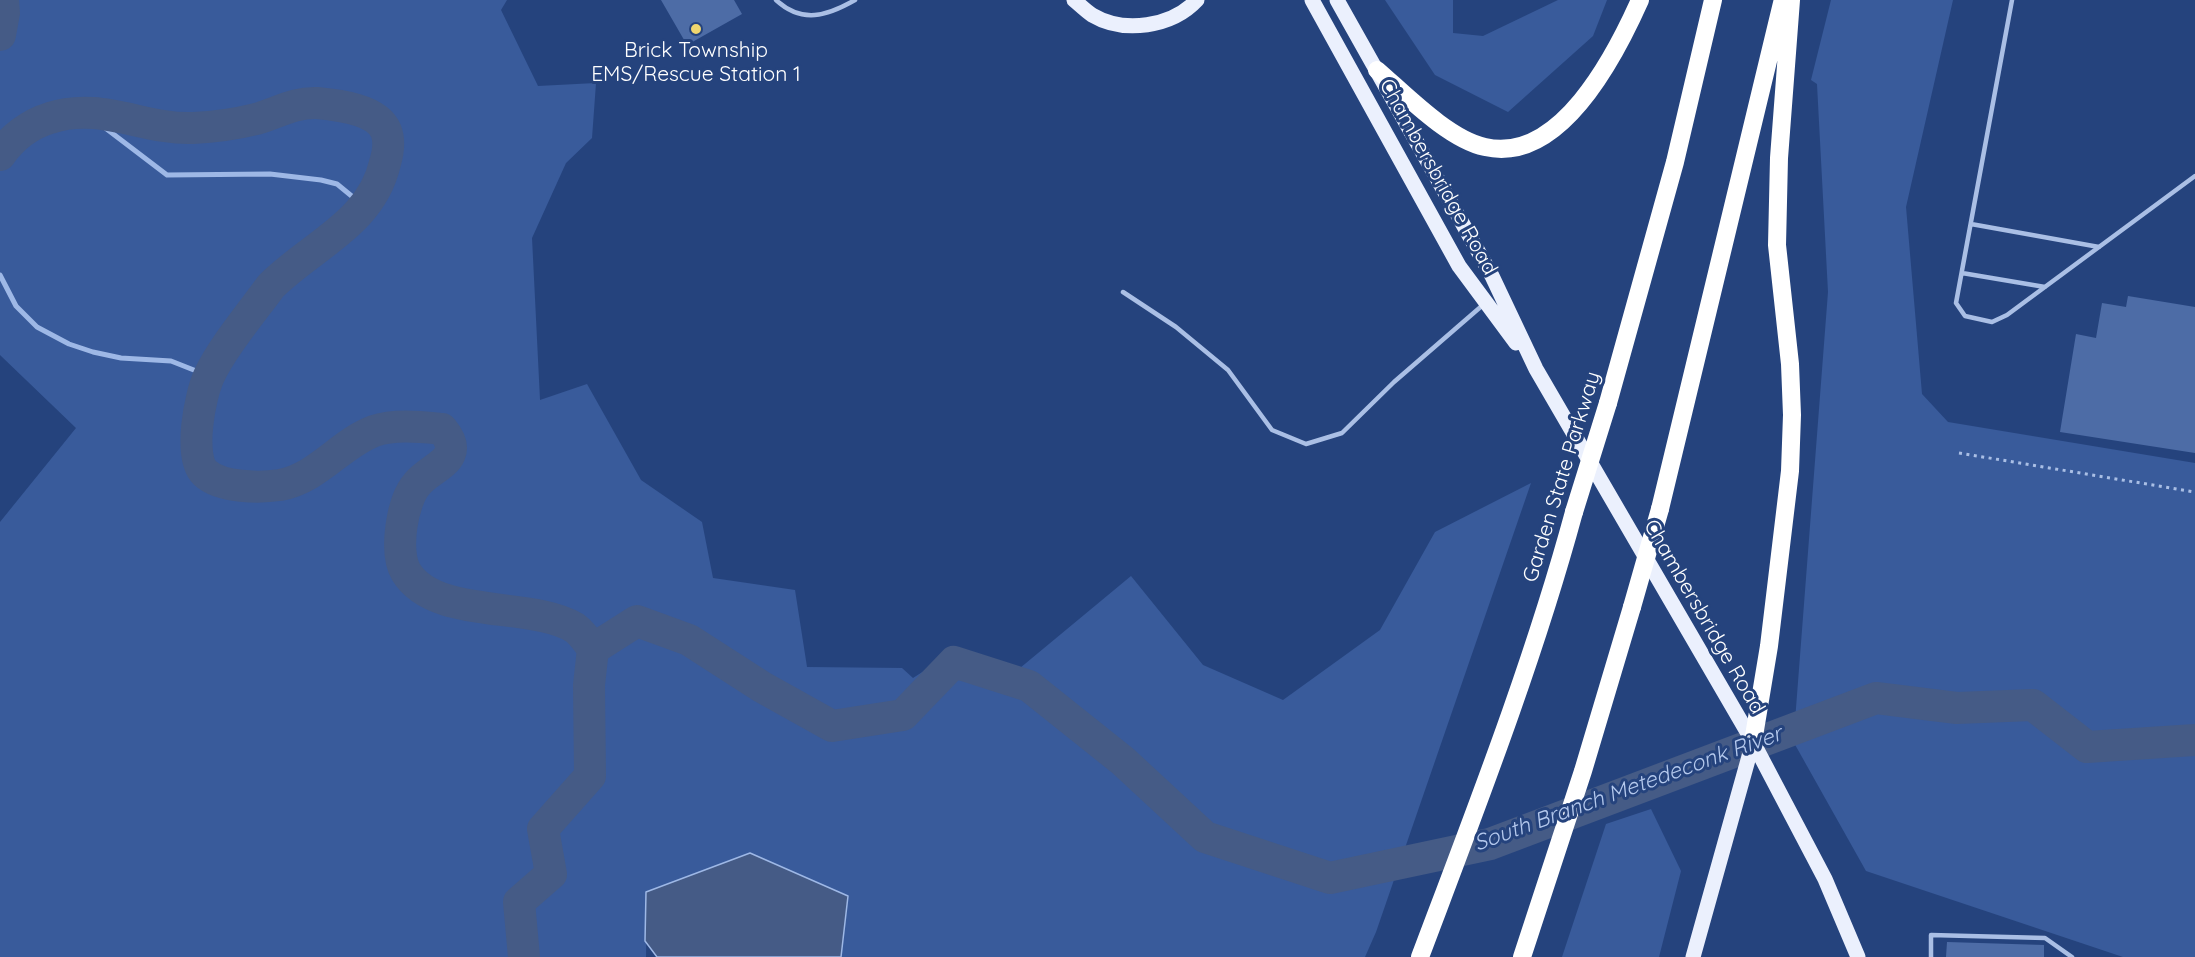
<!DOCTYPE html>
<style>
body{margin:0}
canvas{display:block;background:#25437d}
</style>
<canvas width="2195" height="957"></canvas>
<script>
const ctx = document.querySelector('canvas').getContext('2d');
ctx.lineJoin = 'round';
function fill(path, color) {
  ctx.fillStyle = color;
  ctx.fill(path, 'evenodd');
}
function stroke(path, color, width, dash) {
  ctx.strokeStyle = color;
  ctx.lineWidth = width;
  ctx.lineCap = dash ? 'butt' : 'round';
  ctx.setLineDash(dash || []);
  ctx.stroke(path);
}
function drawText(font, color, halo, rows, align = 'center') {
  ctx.font = font + ' Quicksand,sans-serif';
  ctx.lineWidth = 6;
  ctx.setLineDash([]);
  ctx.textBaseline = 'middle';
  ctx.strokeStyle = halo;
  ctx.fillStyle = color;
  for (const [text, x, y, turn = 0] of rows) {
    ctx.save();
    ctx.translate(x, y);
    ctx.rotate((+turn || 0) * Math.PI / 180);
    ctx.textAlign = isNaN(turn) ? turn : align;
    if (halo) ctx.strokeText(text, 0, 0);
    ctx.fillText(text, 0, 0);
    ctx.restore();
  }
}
const green = new Path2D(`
 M 0,0 L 507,0 L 501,10 L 538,86 L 596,83 L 592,138 L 566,163 L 532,238 L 540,400 L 587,384 L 641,480 L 702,522 L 713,578 L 795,590 L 807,667 L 902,668 L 913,678 L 927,669 L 1014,673 L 1131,576 L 1203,665 L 1283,700 L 1380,630 L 1435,532 L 1531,483 L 1376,932 L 1365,957 L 841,957 L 848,896 L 647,892 L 646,957 L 0,957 L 0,522 L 76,428 L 0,355 Z
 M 1385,0 L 1453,0 L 1453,33 L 1483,36 L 1558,0 L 1607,0 L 1593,36 L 1508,112 L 1435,75 Z
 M 1831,0 L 1953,0 L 1906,207 L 1922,394 L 1948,422 L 2195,463 L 2195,957 L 2123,957 L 1866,871 L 1784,725 L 1795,721 L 1828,292 L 1817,84 L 1811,80 Z
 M 1651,809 L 1681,871 L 1659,957 L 1562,957 L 1606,824 Z`);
const water = new Path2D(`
 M 750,853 L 848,896 L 841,957 L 657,957 L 645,941 L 646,892 Z`);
const stream = new Path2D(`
 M 83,111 L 167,175 L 270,174 L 321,180 L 337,184 L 365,207
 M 0,275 L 16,306 L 37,327 L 69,344 L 93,352 L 121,358 L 171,361 L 209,376`);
const river = new Path2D(`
 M 0,35 L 4,13 L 3,0
 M 0,155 C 12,138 30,124 50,118 C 100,101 144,130 193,128 C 214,127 236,124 256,119 C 277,113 295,102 317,103 C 338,105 377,109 386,131 C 390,141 388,153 385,163 C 371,224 312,245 271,286 C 252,312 222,348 209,376 C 200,395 188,457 205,473 C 221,488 260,488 280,485 C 318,478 340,444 374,431 C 395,424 421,427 442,429 C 468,460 431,466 417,484 C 402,501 394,552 406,572 C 435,620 531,601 575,628 C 582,633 588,642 593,649
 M 593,649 L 637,621 L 689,640 L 762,687 L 832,726 L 903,715 L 954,662 L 1029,686 L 1123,761 L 1205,837 L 1330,878 L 1490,844 L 1876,698 L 1957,708 L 2033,705 L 2087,747 L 2195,740
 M 524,957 L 519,902 L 551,874 L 543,829 L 590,776 L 589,685 L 593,649`);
const building = new Path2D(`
 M 661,0 L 734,0 L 742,14 L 687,45 Z
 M 2128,296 L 2195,307 L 2195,453 L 2060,432 L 2076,334 L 2096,338 L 2102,303 L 2126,307 Z
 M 1947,942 L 2044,945 L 2044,957 L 1946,957 Z`);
const path = new Path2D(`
 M 1959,453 L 2195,492`);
const lane = new Path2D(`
 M 776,0 C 802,24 827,16 855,0
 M 2012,0 L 1956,303 L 1965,316 L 1992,322 L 2007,315 L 2195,176
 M 1971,224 L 2099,247
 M 1962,273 L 2045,287
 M 1123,292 L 1176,327 L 1228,370 L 1272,430 L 1306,444 L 1342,433 L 1394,382 L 1484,304
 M 1931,957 L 1931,935 L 2045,938 L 2072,957`);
const primary = new Path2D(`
 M 1074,0 C 1080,5 1086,11 1092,15 C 1124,34 1172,27 1197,0
 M 1312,0 L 1459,266 L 1516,343
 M 1337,0 L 1492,276 L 1536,369 L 1753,742 L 1825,879 L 1858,957
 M 1693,957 L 1753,742`);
const highway = new Path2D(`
 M 1377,70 C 1405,94 1448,139 1485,147 C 1560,164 1615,56 1640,0
 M 1608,403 L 1675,162 L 1713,0
 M 1660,509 L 1782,3
 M 1753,742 L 1769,646 L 1790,471 L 1792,415 L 1790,364 L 1777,245 L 1779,158 L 1791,0
 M 1420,957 C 1475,811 1533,663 1574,512
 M 1522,957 L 1583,771 L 1632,607`);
const highwayBridge = new Path2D(`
 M 1574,512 L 1608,403
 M 1632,607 L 1660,509`);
const markers = [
 [696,29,6,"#efd66f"]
];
const poiNames = [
 ["Brick Township",696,51],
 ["EMS/Rescue Station 1",696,75]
];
const streetNames = [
 ["Chambersbridge Road",1438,177,61],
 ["Garden State Parkway",1562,477,-73],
 ["Chambersbridge Road",1704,617,60]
];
const waterNames = [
 ["South Branch Metedeconk River",1628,789,-20]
];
fill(green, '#395b9b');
fill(water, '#455b86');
stroke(water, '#9eb8e6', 1.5);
stroke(stream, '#9eb8e6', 5);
stroke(river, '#455b86', 32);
fill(building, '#4d6ca6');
stroke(path, '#aabfe5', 3, [3, 4.5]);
stroke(lane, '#aabfe5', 4.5);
stroke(primary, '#ebf0fd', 15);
stroke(highway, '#fff', 18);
stroke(highwayBridge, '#fff', 18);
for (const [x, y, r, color] of markers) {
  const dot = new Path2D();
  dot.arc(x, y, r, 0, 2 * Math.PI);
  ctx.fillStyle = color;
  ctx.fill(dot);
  stroke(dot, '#25437d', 2);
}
drawText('21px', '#fff', '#25437d', poiNames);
drawText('21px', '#fff', '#25437d', streetNames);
drawText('italic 22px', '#b5c9ed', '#25437d', waterNames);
</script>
